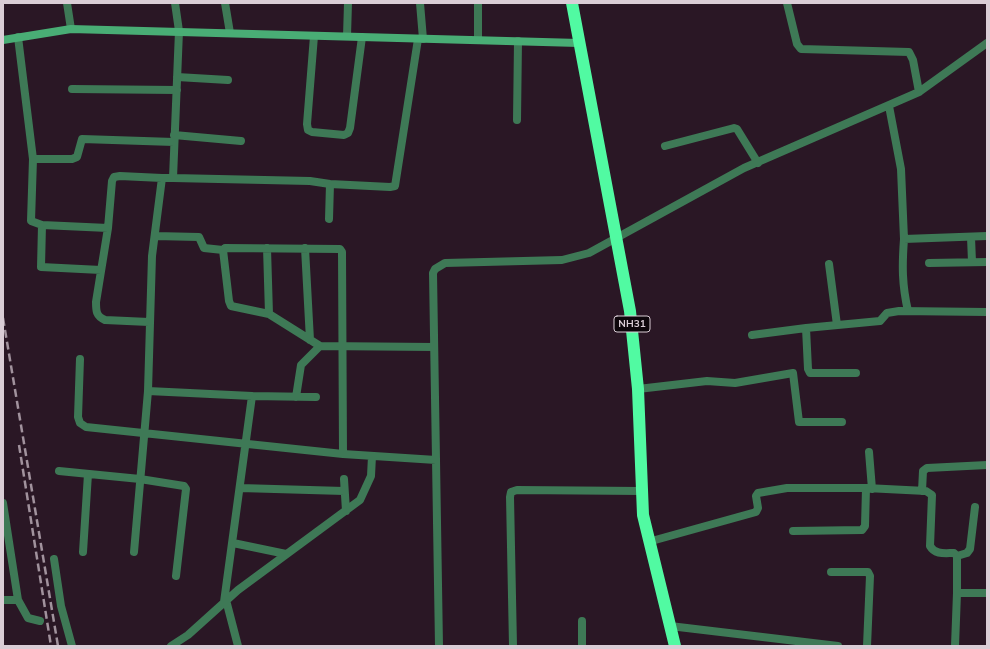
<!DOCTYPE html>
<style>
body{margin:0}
#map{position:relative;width:990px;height:649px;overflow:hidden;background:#2a1725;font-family:Mulish,sans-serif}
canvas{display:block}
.frame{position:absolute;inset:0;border:4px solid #dacdd6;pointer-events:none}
</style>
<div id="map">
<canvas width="990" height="649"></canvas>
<div class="frame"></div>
</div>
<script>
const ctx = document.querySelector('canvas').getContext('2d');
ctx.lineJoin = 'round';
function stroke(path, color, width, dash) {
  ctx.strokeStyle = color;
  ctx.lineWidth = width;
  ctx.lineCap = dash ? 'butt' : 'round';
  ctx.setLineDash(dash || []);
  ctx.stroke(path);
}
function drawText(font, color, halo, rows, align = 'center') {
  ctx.font = font + ' Mulish,sans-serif';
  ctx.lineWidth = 3.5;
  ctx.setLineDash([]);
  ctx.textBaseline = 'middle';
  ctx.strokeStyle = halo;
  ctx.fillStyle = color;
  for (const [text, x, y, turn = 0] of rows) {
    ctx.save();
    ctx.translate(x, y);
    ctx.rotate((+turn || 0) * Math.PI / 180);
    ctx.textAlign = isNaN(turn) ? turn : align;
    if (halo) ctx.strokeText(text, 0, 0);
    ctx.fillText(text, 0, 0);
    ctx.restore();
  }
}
const street = new Path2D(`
 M 67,3 L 71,29
 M 175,3 L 179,31 L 173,178 L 310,181 L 330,184 L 390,187 L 395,186 L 418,39
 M 225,3 L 230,33
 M 420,3 L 423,39
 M 478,3 L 478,40
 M 787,3 L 797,44 L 801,49 L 909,52 L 913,60 L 919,92
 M 314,36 L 307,124 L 308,130 L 312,132 L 344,135 L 348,133 L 350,128 L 362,37
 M 347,36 L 348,3
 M 18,37 L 33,159 L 72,159 L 77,157 L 82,139 L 174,142
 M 177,77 L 228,80
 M 72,89 L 177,90
 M 889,106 L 901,169 L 904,239 L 987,236
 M 517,120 L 518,41
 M 174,135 L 241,141
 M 665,146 L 734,128 L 737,129 L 758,163
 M 33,159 L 31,221 L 42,225 L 108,228
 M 329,219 L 330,184
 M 42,225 L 41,267 L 101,270
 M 155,236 L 199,237 L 204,248 L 223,250
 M 971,237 L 972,262
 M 904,239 C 902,266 902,285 908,311
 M 267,248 L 269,314
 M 305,248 L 310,340
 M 929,263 L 987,262
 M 829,264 L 837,325
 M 149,322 L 105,320 C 96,316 96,311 96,302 L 108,228 L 112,181 L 114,177 L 120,176 L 162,178
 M 752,335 L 806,328
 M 434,347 L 320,346 L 269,314 L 231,306 L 229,301 L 223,250 L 225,248 L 340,249 L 342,252 L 343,454 L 436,460
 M 80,359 L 78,417 L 80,423 L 86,427 L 343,454
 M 856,373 L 810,373 L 808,369 L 806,328 L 880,321 L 887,313 L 899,311 L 987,312
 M 638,389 L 707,381 L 735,383 L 793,373 L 799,422 L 842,422
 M 148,391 L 252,396 L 224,602
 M 252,396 L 316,397
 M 296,397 L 301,365 L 320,346
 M 869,452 L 872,489
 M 59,471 L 140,479 L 184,486 L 186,489 L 176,576
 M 344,479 L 346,511
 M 240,488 L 344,491
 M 922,491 L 923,471 L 927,468 L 987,465
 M 3,503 L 18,600
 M 793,531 L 862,530 L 865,526 L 866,488 L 926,491 L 932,495 L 930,546 C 935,555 945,553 954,553 L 957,556 L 957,593 L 955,646
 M 648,542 L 756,512 L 758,508 L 756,496 L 758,493 L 787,488 L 866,488
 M 233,543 L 286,554
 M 83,552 L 88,474
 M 134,552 L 148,391 L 152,256 L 162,178 L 173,178
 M 957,556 L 967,553 L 970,549 L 975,507
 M 54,559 L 61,606 L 72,646
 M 831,572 L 868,572 L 870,576 L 867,646
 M 957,593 L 987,593
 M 3,600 L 18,600 L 28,618 L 40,621
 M 226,600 L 238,646
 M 582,621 L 582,646
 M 670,626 L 838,646
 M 171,646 L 188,635 L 238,590 L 360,500 L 371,476 L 372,456
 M 439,646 L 433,273 L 435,269 L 445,263 L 562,260 L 589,253 L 744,168 L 919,92 L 987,43
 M 513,646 L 510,497 L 511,492 L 517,490 L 641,491`);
const secondary = new Path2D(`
 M 3,40 L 71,29 L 579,43`);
const highway = new Path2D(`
 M 572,3 L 630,311 L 638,389 L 643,515 L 675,646`);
const rail = new Path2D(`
 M 3,318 L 58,646
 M 19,445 L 51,646`);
const shields = [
 [632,324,36]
];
const shieldNames = [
 ["NH31",632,324]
];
stroke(street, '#3e7956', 8);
stroke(secondary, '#49ad75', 8);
stroke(highway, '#51faa2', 12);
stroke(rail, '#a1929d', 2.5, [8, 4]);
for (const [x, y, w] of shields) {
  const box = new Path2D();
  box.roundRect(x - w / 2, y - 8, w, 16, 3);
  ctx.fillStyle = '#0d060b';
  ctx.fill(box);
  stroke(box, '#dacdd6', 1);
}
drawText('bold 10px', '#dacdd6', null, shieldNames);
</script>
